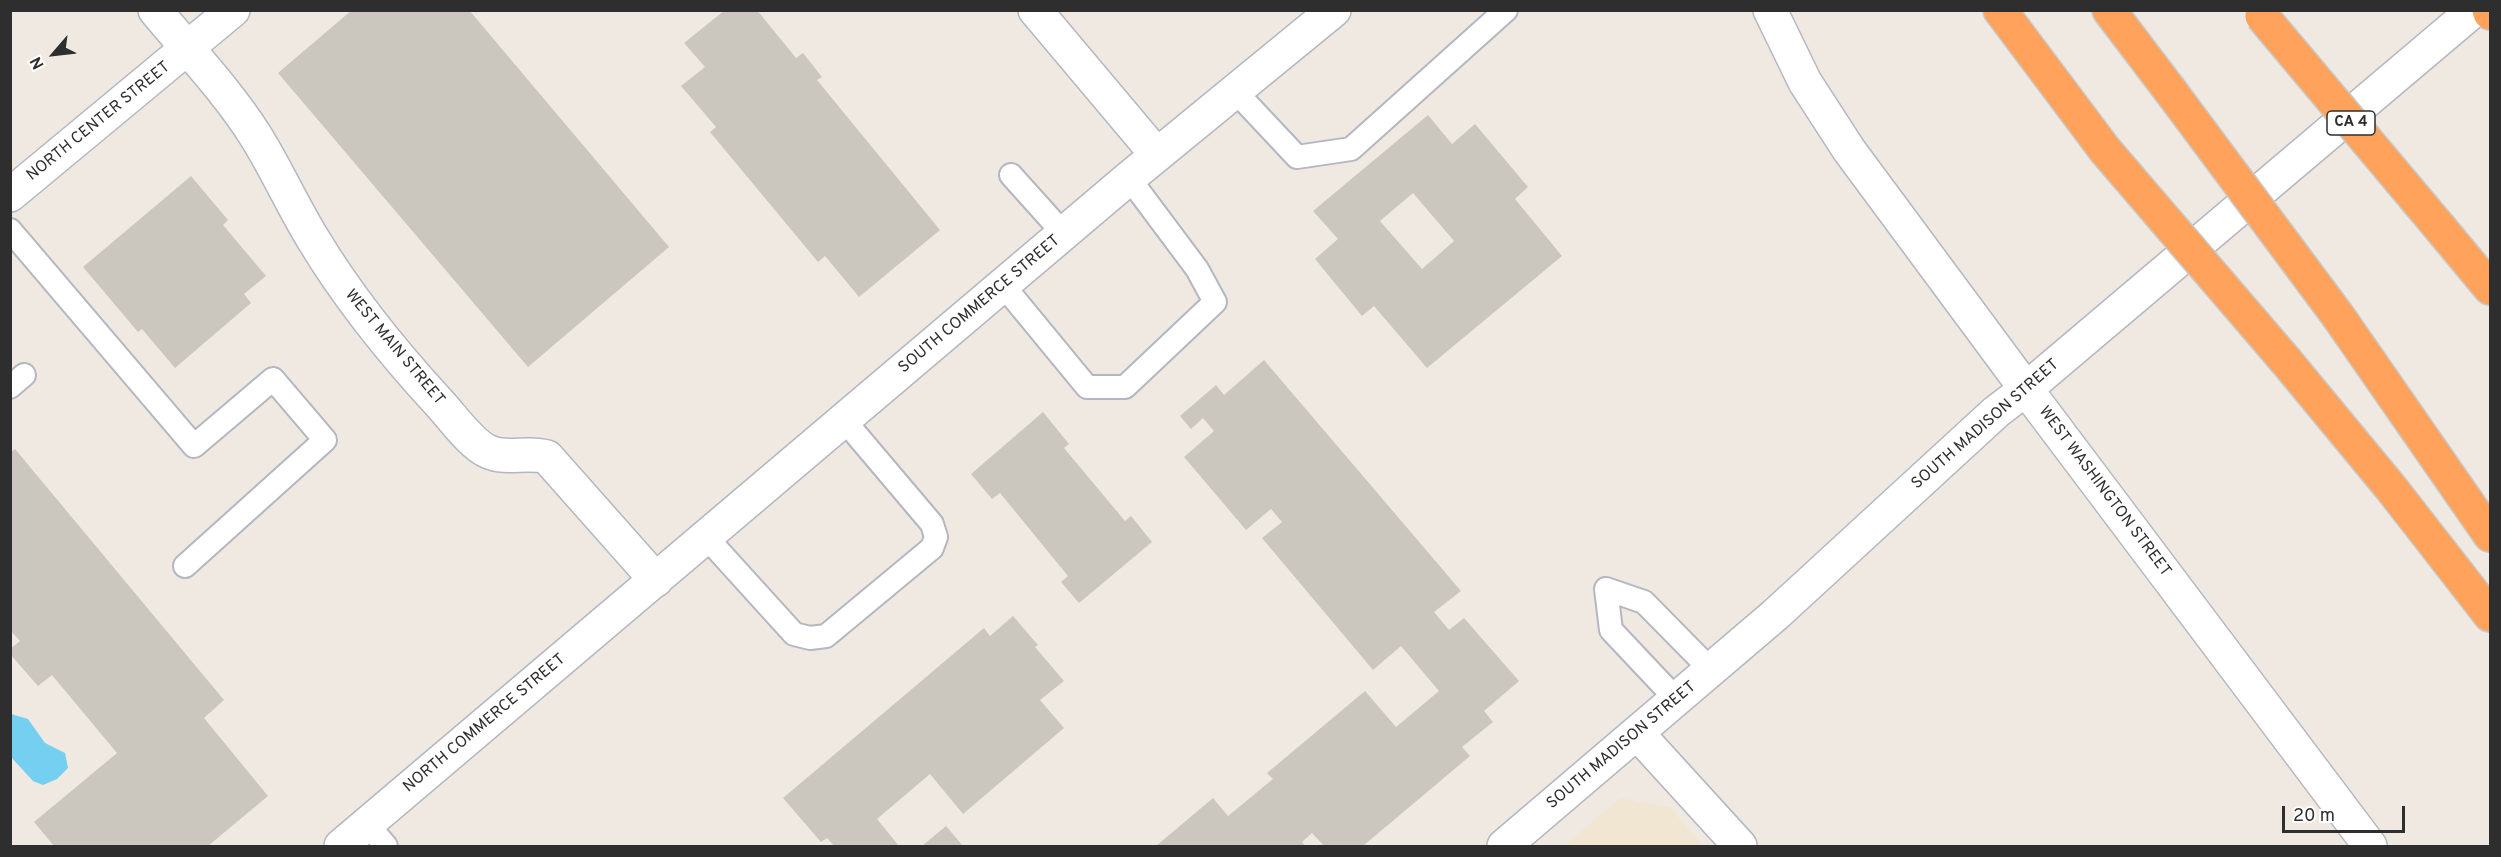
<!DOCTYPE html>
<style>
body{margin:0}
#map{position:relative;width:2501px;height:857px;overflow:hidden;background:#efe9e1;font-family:Overpass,sans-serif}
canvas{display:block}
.frame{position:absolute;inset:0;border:12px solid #2e2e2e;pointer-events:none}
.north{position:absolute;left:24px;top:24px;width:60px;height:60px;-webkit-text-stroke:4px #fff;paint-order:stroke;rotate:242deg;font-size:16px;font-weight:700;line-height:24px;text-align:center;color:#2e2e2e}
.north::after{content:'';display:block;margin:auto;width:21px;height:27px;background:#2e2e2e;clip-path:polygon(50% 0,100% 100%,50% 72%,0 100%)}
.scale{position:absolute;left:2282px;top:806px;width:123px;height:27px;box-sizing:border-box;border:3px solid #2e2e2e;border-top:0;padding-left:8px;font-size:18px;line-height:21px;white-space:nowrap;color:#2e2e2e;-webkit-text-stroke:4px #fff;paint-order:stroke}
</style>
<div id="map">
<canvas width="2501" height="857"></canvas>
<div class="frame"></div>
<div class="north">N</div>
<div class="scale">20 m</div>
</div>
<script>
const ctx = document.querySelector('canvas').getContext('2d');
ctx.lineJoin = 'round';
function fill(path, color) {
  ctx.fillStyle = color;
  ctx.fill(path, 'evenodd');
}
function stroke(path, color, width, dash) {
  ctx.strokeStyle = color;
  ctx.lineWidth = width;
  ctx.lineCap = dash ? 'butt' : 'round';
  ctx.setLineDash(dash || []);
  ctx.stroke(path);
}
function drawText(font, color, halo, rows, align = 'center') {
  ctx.font = font + ' Overpass,sans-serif';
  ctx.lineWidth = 5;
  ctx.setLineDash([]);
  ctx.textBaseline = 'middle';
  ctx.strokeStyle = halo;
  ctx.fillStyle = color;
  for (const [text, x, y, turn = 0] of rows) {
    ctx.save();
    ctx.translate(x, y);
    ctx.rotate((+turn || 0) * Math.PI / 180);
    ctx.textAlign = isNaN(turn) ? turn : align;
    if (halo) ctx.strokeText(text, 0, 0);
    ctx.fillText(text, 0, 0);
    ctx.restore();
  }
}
const education = new Path2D(`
 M 1620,798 L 1670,807 L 1703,846 L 1564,846 Z`);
const water = new Path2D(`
 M 11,714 L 28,719 L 45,743 L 65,753 L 68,768 L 57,779 L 43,785 L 33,781 L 11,757 Z`);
const building = new Path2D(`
 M 352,10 L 469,10 L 669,247 L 528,367 L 278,73 Z
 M 725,10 L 757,10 L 796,58 L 803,53 L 822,77 L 817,80 L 940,230 L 859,297 L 825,256 L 818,262 L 710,132 L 716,127 L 681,86 L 705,67 L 684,43 Z
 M 1428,115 L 1452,144 L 1475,124 L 1528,187 L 1515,199 L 1562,256 L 1427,368 L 1374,306 L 1362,316 L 1315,259 L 1338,239 L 1313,211 ZM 1413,193 L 1454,241 L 1422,269 L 1380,221 Z
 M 191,176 L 228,220 L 223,225 L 266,276 L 244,294 L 251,303 L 175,368 L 142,329 L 138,332 L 83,267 Z
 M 1264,360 L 1461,591 L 1434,612 L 1449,630 L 1464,618 L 1519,681 L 1484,711 L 1493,722 L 1462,747 L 1470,756 L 1363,846 L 1324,846 L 1312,833 L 1302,842 L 1305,846 L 1156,846 L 1213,798 L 1228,816 L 1273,779 L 1267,773 L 1365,691 L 1396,727 L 1439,691 L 1401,646 L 1373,670 L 1262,538 L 1282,522 L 1271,509 L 1246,530 L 1184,457 L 1214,431 L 1203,418 L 1191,429 L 1180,416 L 1216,385 L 1224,395 Z
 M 1043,412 L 1069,444 L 1064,448 L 1125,521 L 1131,516 L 1152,542 L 1079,603 L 1061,582 L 1068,576 L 1000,493 L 992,499 L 971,474 Z
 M 15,449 L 224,700 L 204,718 L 268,796 L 208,846 L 54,846 L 34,822 L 117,753 L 52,675 L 38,686 L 10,654 L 10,649 L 20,641 L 10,630 L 10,453 Z
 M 1013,616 L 1038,645 L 1035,647 L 1064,681 L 1040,700 L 1064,728 L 963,814 L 930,774 L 877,819 L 899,846 L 834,846 L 827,838 L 821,842 L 783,798 L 984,628 L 990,636 Z
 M 946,826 L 963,846 L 922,846 Z`);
const service = new Path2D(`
 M 1235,91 L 1297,157 L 1351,149 L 1506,10
 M 1011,175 L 1064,234
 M 10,230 L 194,446 L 273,379 L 325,440 L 185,566
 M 1003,285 L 1087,387 L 1125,387 L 1215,302 L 1197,269 L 1129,178
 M 10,387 L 24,375
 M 706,537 L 794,634 L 810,638 L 826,636 L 932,548 L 936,537 L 932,524 L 844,420
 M 1677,700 L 1611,630 L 1606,589 L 1644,602 L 1711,670
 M 367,824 L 386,846`);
const pedestrian = new Path2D(`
 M 155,10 C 188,50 228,92 255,135 C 276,168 292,205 313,239 C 349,299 393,353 441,405 C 453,418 472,445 489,452 C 507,460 528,451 547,457 L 656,580`);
const minor = new Path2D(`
 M 1035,10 L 1157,155
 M 1637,733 L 1740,846
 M 341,846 L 1129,178 L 1334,10`);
const tertiary = new Path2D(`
 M 1504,846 L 1775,615 L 1996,412 L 2026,389 L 2370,846`);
const secondary = new Path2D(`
 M 1770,10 L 1805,82 L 1849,150 L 2026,389 L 2474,10
 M 10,195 L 233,10`);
const motorway = new Path2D(`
 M 2000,10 L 2105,150
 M 2109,10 L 2172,93
 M 2489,10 L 2490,13
 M 2441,229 L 2490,288
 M 2338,316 L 2490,535
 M 2286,361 L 2391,488 L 2490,615`);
const motorwayBridge = new Path2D(`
 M 2262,16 L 2441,229
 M 2172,93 L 2338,316
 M 2105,150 L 2286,361`);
const shields = [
 [2351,123,48]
];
const shieldNames = [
 ["CA 4",2351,123]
];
const streetNames = [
 ["NORTH CENTER STREET",99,122,-39],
 ["SOUTH COMMERCE STREET",980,305,-40],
 ["WEST MAIN STREET",394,348,50],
 ["SOUTH MADISON STREET",1986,425,-41],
 ["WEST WASHINGTON STREET",2104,492,53],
 ["NORTH COMMERCE STREET",485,724,-40],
 ["SOUTH MADISON STREET",1622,746,-40]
];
fill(education, '#f0e6d1');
fill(water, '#75cff0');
fill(building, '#cbc7bf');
stroke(service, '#b4b7c1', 26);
stroke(pedestrian, '#b4b7c1', 36);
stroke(minor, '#b4b7c1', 36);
stroke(tertiary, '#b4b7c1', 36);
stroke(secondary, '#b4b7c1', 36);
stroke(motorway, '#c9c9c9', 36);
stroke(service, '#fff', 22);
stroke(pedestrian, '#fff', 33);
stroke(minor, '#fff', 33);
stroke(tertiary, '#fff', 33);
stroke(secondary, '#fff', 33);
stroke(motorway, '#ffa35c', 33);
stroke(motorwayBridge, '#c9c9c9', 36, []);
stroke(motorwayBridge, '#ffa35c', 33);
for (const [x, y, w] of shields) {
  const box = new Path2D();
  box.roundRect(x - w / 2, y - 12, w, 24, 4.5);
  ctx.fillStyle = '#fff';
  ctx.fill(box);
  stroke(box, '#2e2e2e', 1.5);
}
drawText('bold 15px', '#2e2e2e', null, shieldNames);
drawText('16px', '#2e2e2e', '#fff', streetNames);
</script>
